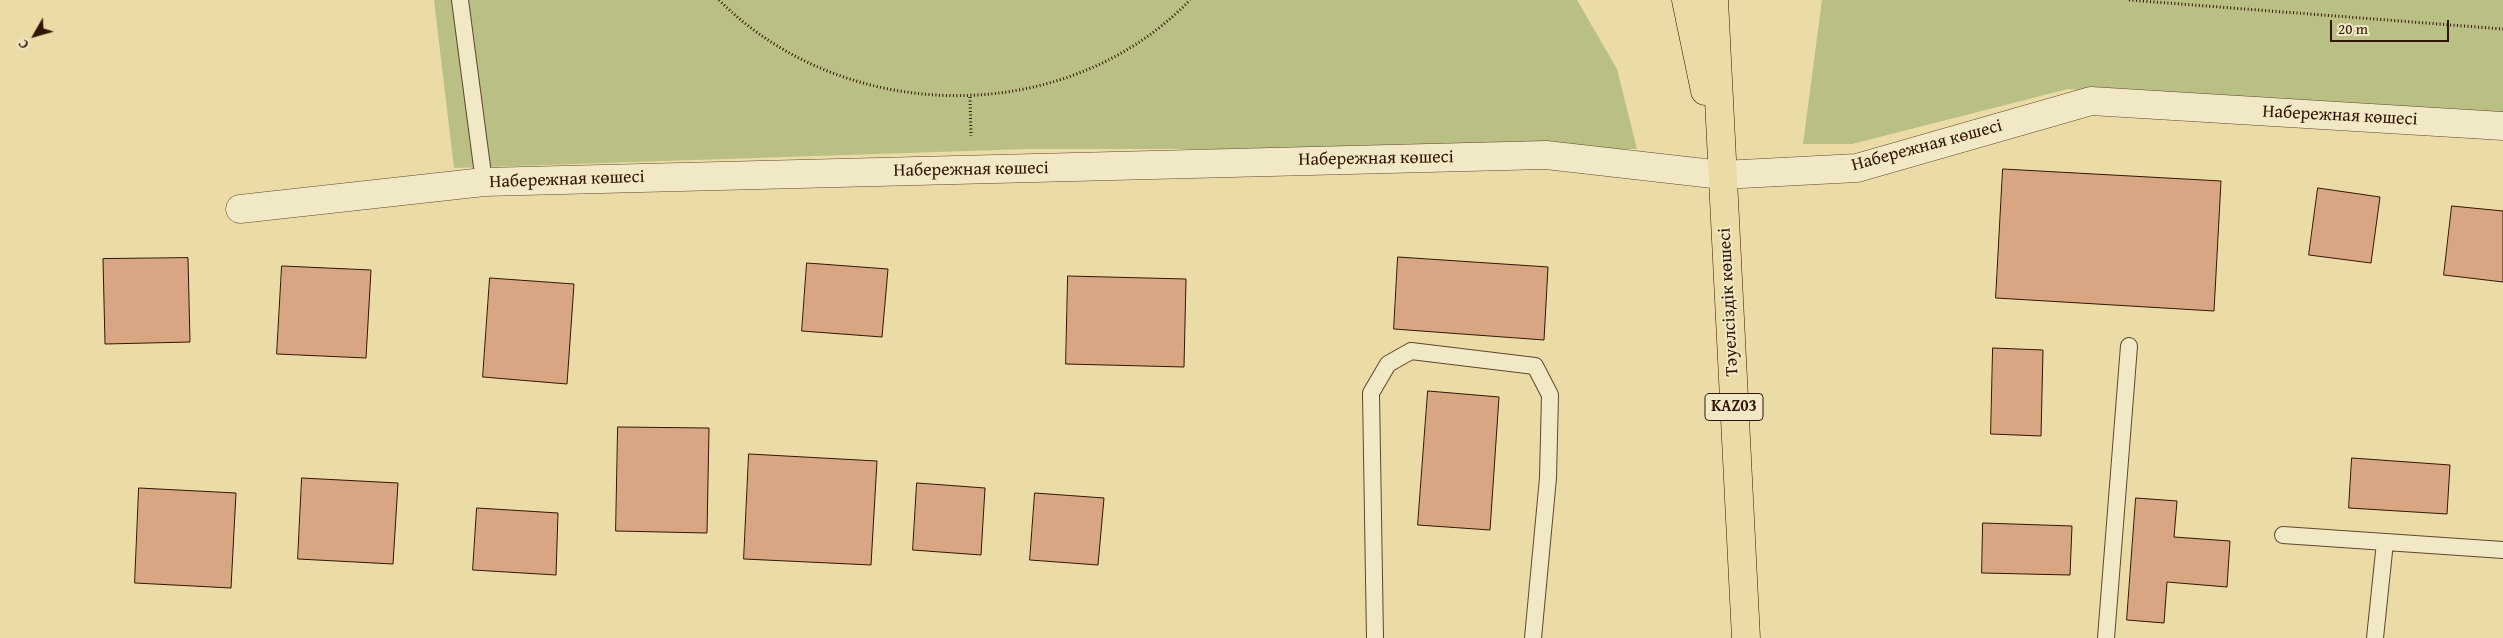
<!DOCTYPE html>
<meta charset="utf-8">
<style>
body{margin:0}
#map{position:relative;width:2503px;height:638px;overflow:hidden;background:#eadba7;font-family:"Gentium Book Plus",serif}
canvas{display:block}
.north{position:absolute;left:10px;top:10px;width:50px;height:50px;-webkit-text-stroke:4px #f1e8c6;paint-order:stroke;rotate:232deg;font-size:14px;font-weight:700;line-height:20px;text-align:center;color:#331503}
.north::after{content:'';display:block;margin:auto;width:18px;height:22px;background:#331503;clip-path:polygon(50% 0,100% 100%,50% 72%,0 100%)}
.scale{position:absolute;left:2330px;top:20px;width:119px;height:22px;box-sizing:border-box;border:2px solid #331503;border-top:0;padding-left:6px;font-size:15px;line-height:18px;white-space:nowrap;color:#331503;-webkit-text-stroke:4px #f1e8c6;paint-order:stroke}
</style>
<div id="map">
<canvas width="2503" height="638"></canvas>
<div class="north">С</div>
<div class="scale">20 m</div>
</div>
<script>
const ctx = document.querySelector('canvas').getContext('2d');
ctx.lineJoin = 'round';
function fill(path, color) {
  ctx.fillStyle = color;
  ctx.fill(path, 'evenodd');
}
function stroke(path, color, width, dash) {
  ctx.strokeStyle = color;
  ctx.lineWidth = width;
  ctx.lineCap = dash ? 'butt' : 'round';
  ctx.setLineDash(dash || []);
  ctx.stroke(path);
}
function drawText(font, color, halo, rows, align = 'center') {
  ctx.font = font + ' "Gentium Book Plus",serif';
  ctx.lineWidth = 4;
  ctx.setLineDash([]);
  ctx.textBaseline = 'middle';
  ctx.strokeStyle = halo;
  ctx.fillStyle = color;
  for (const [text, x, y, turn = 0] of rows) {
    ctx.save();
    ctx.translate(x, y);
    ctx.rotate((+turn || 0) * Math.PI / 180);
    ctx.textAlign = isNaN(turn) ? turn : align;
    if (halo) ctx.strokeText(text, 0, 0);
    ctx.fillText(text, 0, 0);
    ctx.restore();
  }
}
const green = new Path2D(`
 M 434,0 L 1577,0 L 1617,69 L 1637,149 L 1027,149 L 454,168 Z
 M 1822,0 L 2503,0 L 2503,131 L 2068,89 L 1852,144 L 1803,144 Z`);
const building = new Path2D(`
 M 2003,169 L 2221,181 L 2214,311 L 1996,298 Z
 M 2318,188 L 2380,197 L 2371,263 L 2309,255 Z
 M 2452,206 L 2503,211 L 2503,282 L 2444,275 Z
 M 1398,257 L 1548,267 L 1544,340 L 1394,329 Z
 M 188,258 L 190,342 L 105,344 L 103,259 Z
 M 807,263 L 888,269 L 882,337 L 802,331 Z
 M 282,266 L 371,270 L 366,358 L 277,354 Z
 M 1068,276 L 1186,279 L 1184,367 L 1066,364 Z
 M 490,278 L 574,284 L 567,384 L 483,377 Z
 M 1993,348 L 2043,350 L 2041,436 L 1991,434 Z
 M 1428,391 L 1499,397 L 1490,530 L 1418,525 Z
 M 618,427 L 709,428 L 707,533 L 616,531 Z
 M 749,454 L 877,461 L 871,565 L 744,559 Z
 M 2352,458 L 2450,465 L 2447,514 L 2349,508 Z
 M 302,478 L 398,483 L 393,564 L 298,559 Z
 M 917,483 L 985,488 L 981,555 L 913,550 Z
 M 139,488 L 236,493 L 231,588 L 135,583 Z
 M 1035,493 L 1104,498 L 1098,565 L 1030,560 Z
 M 2136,498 L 2177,501 L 2174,537 L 2230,541 L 2227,587 L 2167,582 L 2164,623 L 2127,620 Z
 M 477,508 L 558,513 L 556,575 L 473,570 Z
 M 1983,523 L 2072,526 L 2070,575 L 1982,573 Z`);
const path = new Path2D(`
 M 719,0 C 845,126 1065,129 1190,0
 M 2129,0 L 2503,29
 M 970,97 L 971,136`);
const lane = new Path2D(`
 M 460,0 L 484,182
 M 2283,535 L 2503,550
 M 1375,638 L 1371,393 L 1388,364 L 1411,351 L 1535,366 L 1550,395 L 1548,478 L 1533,638
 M 2106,638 L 2129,346
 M 2375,638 L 2385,542`);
const street = new Path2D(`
 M 240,209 L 484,182 L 1546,155 L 1722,175 L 1857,168 L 2091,101 L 2503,126`);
const primary = new Path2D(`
 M 1686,0 L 1705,91
 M 1714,0 L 1746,638`);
const shields = [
 [1734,407,58]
];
const shieldNames = [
 ["KАZ03",1734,407]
];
const streetNames = [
 ["Набережная көшесі",2340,116,3],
 ["Набережная көшесі",1927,146,-15],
 ["Набережная көшесі",1376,159,-1],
 ["Набережная көшесі",971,170,-1],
 ["Набережная көшесі",567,180,-2],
 ["Тәуелсіздік көшесі",1729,302,-93]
];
fill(green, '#babf85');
fill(building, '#d9a683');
stroke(building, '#331503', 1);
stroke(lane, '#61462c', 18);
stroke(street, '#61462c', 29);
stroke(primary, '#331503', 29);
stroke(path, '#331503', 3, [1, 2.5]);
stroke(lane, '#f1e8c6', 16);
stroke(street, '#f1e8c6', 28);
stroke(primary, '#eadba7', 28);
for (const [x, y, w] of shields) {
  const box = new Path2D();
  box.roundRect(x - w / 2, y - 13.5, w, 27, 4);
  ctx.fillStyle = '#f1e8c6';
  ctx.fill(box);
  stroke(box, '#331503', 1);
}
drawText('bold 16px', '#331503', null, shieldNames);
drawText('18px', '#331503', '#f1e8c6', streetNames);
</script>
